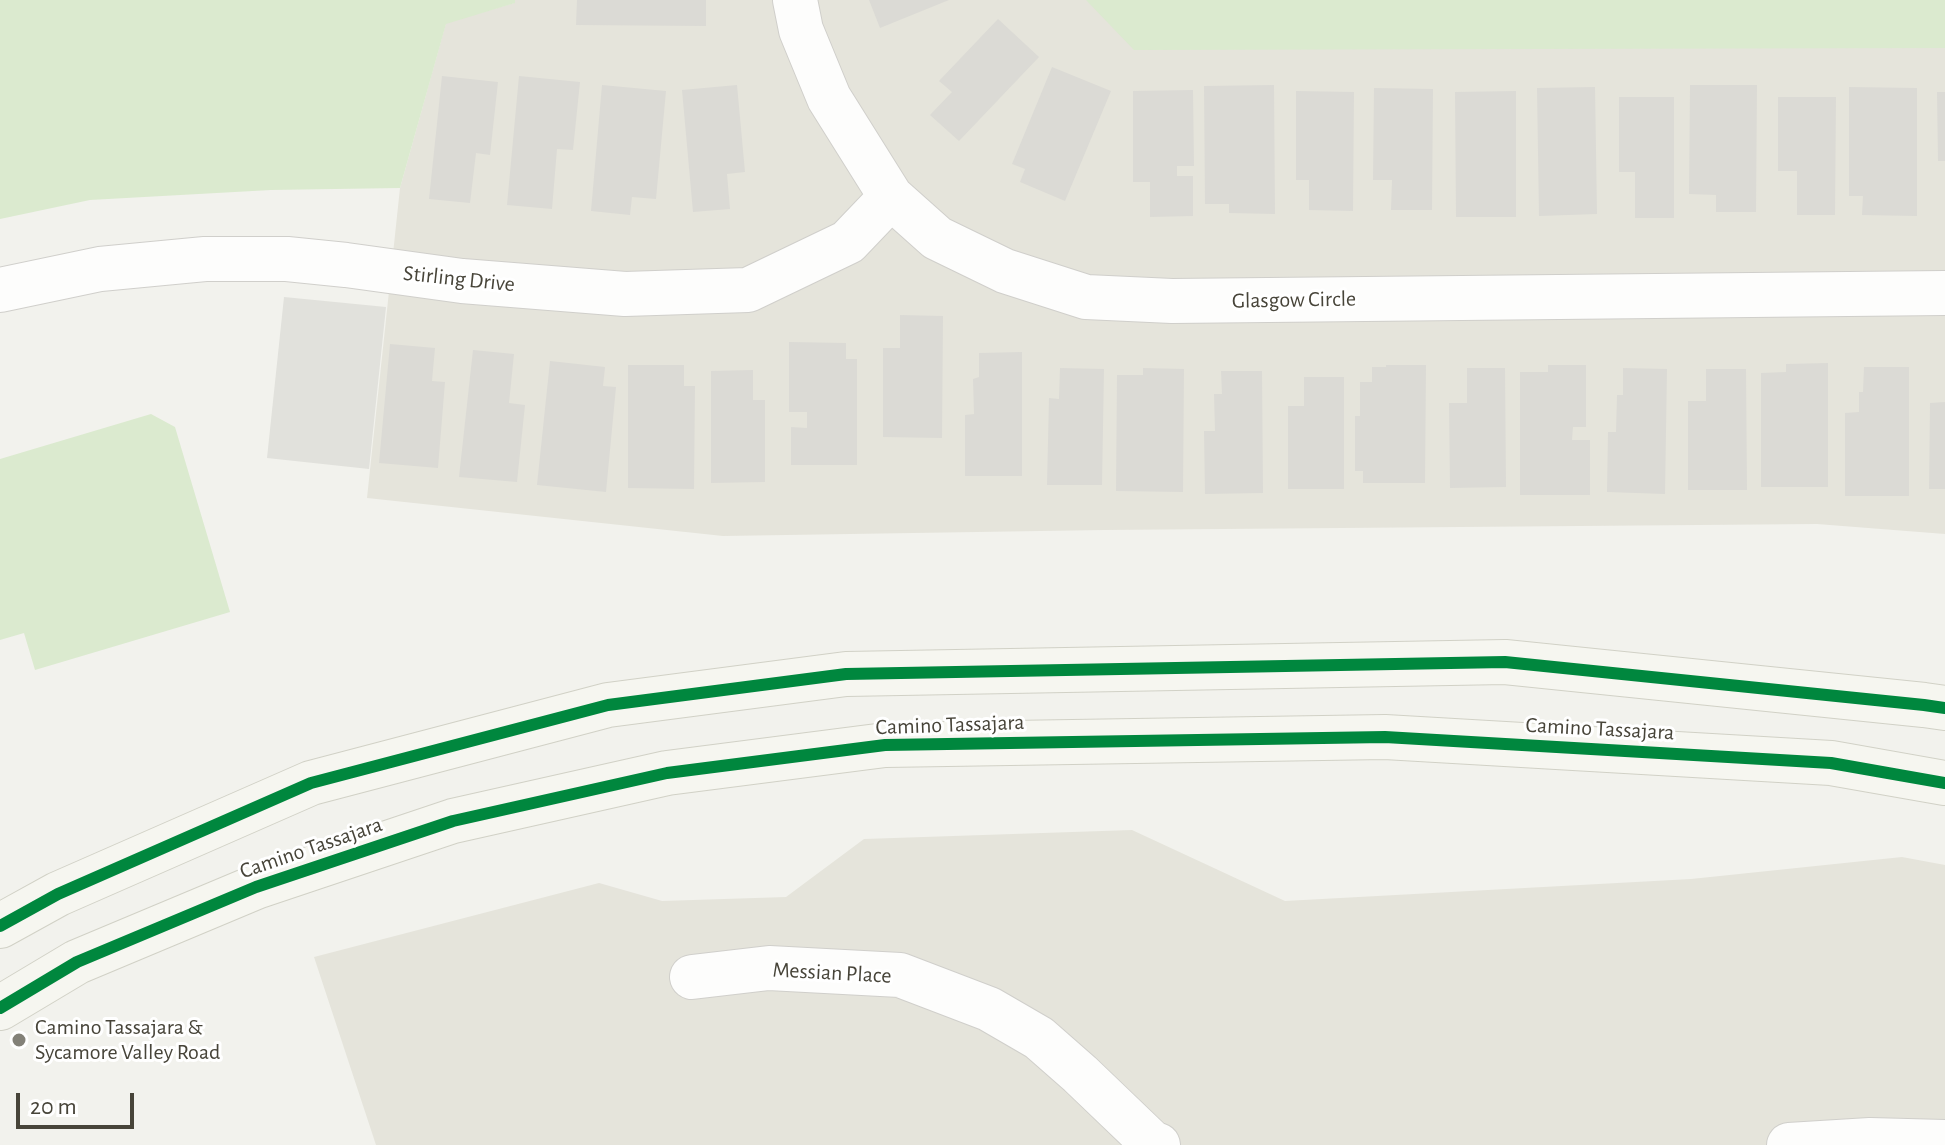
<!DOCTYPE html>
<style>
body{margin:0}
#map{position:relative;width:1945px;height:1145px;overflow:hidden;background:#f2f2ed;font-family:"Alegreya Sans",sans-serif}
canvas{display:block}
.scale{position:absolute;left:16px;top:1093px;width:118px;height:36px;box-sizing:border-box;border:4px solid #474439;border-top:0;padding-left:10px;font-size:24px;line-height:28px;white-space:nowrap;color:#474439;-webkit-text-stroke:6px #fff;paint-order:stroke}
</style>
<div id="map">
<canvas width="1945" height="1145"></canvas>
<div class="scale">20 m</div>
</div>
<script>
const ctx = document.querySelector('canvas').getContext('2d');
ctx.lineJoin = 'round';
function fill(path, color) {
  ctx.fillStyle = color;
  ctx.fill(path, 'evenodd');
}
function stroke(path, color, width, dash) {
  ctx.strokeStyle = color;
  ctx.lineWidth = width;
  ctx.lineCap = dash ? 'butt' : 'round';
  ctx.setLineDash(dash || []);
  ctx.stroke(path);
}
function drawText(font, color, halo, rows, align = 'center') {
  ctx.font = font + ' "Alegreya Sans",sans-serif';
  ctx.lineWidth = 6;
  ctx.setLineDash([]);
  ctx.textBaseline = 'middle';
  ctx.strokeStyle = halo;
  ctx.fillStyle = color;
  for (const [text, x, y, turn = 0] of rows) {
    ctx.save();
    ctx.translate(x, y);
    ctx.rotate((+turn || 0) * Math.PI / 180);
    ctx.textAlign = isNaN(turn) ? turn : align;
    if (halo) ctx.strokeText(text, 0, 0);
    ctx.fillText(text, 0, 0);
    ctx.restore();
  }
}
const residential = new Path2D(`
 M 515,0 L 1945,0 L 1945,534 L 1817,524 L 1104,530 L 723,536 L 367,498 L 400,188 L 446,23 L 514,3 Z
 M 1132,830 L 1285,901 L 1691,879 L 1902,857 L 1945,865 L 1945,1145 L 376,1145 L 314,957 L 599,883 L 662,901 L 786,897 L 864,839 Z`);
const green = new Path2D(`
 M 0,0 L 515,0 L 515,3 L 446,24 L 400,188 L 271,190 L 90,200 L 0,219 Z
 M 1086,0 L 1945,0 L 1945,48 L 1134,50 Z
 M 151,414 L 175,427 L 230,612 L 35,670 L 24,633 L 0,640 L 0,459 Z`);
const parking = new Path2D(`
 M 284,297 L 386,307 L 369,469 L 267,458 Z`);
const building = new Path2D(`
 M 577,0 L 706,0 L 706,26 L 576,25 Z
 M 869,0 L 949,0 L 880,28 Z
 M 998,19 L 1039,57 L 959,141 L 930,115 L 952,92 L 939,81 Z
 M 1052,67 L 1111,91 L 1065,201 L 1020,182 L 1025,169 L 1012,164 Z
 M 442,76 L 498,82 L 490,155 L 476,153 L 470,203 L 429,199 Z
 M 519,76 L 580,82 L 573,150 L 557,149 L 552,209 L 507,205 Z
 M 602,85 L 666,91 L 656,199 L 632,197 L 630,215 L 591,211 Z
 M 737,85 L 745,172 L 727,174 L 730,209 L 693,212 L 682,90 Z
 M 1274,85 L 1275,214 L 1229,213 L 1229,204 L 1205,204 L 1204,86 Z
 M 1690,85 L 1757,85 L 1756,212 L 1716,212 L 1716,195 L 1689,194 Z
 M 1595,87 L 1597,214 L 1539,216 L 1537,88 Z
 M 1849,87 L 1917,88 L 1917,216 L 1862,215 L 1863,196 L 1849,196 Z
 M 1374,88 L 1433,89 L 1432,210 L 1391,210 L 1392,180 L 1373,180 Z
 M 1193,90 L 1194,166 L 1177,166 L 1177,176 L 1193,176 L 1193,216 L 1150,217 L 1150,182 L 1133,182 L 1133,91 Z
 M 1296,91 L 1354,92 L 1353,211 L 1309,210 L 1309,180 L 1296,180 Z
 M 1516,91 L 1516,217 L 1456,217 L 1455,92 Z
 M 1937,92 L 1945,92 L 1945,161 L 1938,161 Z
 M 1619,97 L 1674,97 L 1674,218 L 1635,218 L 1635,172 L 1619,172 Z
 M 1778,97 L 1836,97 L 1835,215 L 1797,215 L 1797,171 L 1778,171 Z
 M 900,315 L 943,316 L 942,438 L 883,437 L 883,348 L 900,348 Z
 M 789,342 L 846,343 L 846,359 L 857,359 L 857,465 L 791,465 L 791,427 L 807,428 L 807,412 L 789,412 Z
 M 390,344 L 435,348 L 432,381 L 445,382 L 438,468 L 379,463 Z
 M 473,350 L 514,354 L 509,403 L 525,405 L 517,482 L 459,477 Z
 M 1022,352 L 1022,476 L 965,476 L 965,415 L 974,414 L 973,379 L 979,377 L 979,353 Z
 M 550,361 L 605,367 L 603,386 L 616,387 L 606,492 L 537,485 Z
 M 1828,363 L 1828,487 L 1761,487 L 1761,373 L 1786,372 L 1786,364 Z
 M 628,365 L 684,365 L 684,386 L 695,386 L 694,489 L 628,488 Z
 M 1386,365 L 1426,365 L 1425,483 L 1363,483 L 1363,471 L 1355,471 L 1355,416 L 1360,416 L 1360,382 L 1372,382 L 1372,367 L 1386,367 Z
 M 1548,365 L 1586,365 L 1586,427 L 1573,427 L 1572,440 L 1590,440 L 1590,495 L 1520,495 L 1520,372 L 1548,372 Z
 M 1864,367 L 1909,367 L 1909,496 L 1845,496 L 1845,413 L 1859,412 L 1859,392 L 1863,392 Z
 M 1060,368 L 1104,369 L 1102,485 L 1047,485 L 1049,398 L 1059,399 Z
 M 1143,368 L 1184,369 L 1183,492 L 1116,491 L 1117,375 L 1143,375 Z
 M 1467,368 L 1505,368 L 1506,487 L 1450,488 L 1449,403 L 1467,403 Z
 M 1623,368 L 1667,369 L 1665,494 L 1607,492 L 1608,432 L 1616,432 L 1617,395 L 1623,395 Z
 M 1706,369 L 1746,369 L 1747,490 L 1688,490 L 1688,401 L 1706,401 Z
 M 753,370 L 753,400 L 765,400 L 765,482 L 711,483 L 711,371 Z
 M 1221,371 L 1262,371 L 1263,493 L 1205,494 L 1204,431 L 1215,431 L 1214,394 L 1222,394 Z
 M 1304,377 L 1344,377 L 1344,489 L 1288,489 L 1288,406 L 1304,406 Z
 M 1945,402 L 1945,489 L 1929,489 L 1930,403 Z`);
const minor = new Path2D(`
 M 795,0 L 801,30 L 829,98 L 891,197 L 937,238 L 1005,271 L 1086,297 L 1172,301 L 1945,293
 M 0,290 L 100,269 L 205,259 L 287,259 L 346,265 L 462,281 L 625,294 L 748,290 L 848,242 L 891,197
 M 692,977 L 769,968 L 900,975 L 989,1009 L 1039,1038 L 1080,1074 L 1152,1143 L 1158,1145
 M 1789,1145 L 1870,1140 L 1945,1142`);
const secondary = new Path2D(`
 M 0,926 L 58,894 L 311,783 L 608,705 L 846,674 L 1505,662 L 1924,705 L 1945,708
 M 0,1008 L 77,962 L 256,887 L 453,821 L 667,773 L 885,745 L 1385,737 L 1831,763 L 1945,783`);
const cycleway = new Path2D(`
 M 0,926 L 58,894 L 311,783 L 608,705 L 846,674 L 1505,662 L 1924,705 L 1945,708
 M 0,1008 L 77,962 L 256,887 L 453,821 L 667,773 L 885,745 L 1385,737 L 1831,763 L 1945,783`);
const markers = [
 [19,1040,8,"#838178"]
];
const streetNames = [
 ["Stirling Drive",459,279,6],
 ["Glasgow Circle",1294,300,-1],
 ["Camino Tassajara",950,725,-2],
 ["Camino Tassajara",1600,729,3],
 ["Camino Tassajara",311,848,-19],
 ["Messian Place",832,973,3]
];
const poiNames = [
 ["Camino Tassajara &",35,1027],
 ["Sycamore Valley Road",35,1052]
];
fill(residential, '#e5e4db');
fill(green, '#dbeacf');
fill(parking, '#e1e1dc');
fill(building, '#dbdad5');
stroke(minor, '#d0cfcb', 46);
stroke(secondary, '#d1d1c6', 46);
stroke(minor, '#fdfdfc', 44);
stroke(secondary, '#f6f6f0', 44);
stroke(cycleway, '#00873e', 12);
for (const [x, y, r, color] of markers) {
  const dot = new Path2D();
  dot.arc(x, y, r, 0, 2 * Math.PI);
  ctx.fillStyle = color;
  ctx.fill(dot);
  stroke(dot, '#fff', 3);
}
drawText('22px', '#474439', '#fff', streetNames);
drawText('22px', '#474439', '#fff', poiNames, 'left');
</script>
